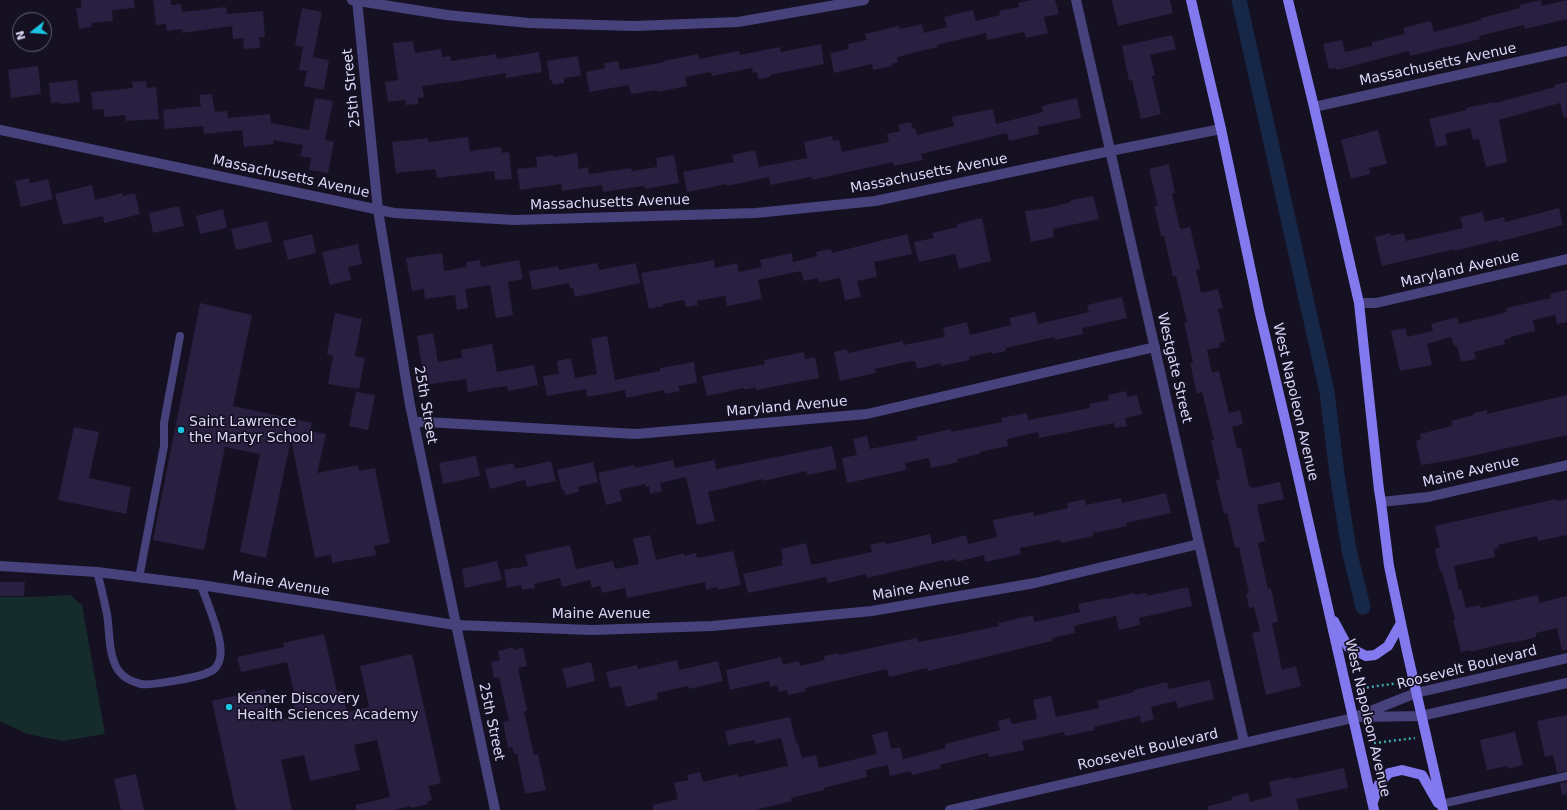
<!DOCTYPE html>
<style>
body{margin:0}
#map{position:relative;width:1567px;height:810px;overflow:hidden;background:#151122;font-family:"DejaVu Sans",sans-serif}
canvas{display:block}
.north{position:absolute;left:12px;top:12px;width:40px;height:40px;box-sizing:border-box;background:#151122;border:1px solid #656078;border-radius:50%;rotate:253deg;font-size:11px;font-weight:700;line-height:16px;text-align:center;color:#ddd7fa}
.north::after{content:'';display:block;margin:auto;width:14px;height:18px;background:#1bc4e3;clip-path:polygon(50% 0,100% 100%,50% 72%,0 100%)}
</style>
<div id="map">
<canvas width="1567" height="810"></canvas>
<div class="north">N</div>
</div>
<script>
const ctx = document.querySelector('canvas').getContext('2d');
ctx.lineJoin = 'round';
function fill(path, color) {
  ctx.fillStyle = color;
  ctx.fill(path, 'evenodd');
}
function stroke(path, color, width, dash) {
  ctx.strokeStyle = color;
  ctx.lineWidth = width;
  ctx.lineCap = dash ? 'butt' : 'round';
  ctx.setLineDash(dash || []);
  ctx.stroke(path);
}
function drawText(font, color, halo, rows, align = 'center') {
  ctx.font = font + ' "DejaVu Sans",sans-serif';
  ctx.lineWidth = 3.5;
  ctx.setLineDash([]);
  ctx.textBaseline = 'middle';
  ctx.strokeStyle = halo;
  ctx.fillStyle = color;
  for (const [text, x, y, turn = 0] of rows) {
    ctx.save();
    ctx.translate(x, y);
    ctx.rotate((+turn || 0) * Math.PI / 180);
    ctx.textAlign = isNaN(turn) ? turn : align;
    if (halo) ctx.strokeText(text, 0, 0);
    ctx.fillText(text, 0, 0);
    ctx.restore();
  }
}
const green = new Path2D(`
 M 70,595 L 82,605 L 105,734 L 63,741 L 27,734 L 0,721 L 0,597 L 32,597 Z`);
const canal = new Path2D(`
 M 1239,0 L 1327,392 L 1337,474 L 1349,550 L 1363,607`);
const building = new Path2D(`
 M 81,0 L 134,0 L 135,8 L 112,10 L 113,21 L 91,23 L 92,27 L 79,29 L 76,8 L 81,8 Z
 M 153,0 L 171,0 L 171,5 L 181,4 L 182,12 L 226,7 L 227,14 L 263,11 L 265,37 L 259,37 L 260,48 L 244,49 L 243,38 L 233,39 L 232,26 L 182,33 L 182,29 L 167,31 L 166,24 L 156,25 Z
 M 1031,0 L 1055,0 L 1059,14 L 1044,17 L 1048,33 L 1026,38 L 1024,32 L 987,40 L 986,33 L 937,45 L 937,47 L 897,57 L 898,62 L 892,64 L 892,66 L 873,70 L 872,64 L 834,73 L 830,53 L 849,49 L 848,44 L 867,40 L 865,34 L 899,26 L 900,29 L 922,24 L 924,33 L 947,27 L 944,17 L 973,10 L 976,21 L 1000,15 L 999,11 L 1019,7 L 1018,3 Z
 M 1112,0 L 1170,0 L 1173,13 L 1118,26 Z
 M 1541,0 L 1542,6 L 1567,0 L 1567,19 L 1525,29 L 1524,25 L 1479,36 L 1480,39 L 1410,56 L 1409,51 L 1337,70 L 1336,68 L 1329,69 L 1323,44 L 1342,40 L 1345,52 L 1372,46 L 1372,42 L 1405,34 L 1403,28 L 1431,21 L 1434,32 L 1481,20 L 1481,18 L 1520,8 L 1519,5 Z
 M 302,8 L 322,12 L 313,57 L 329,60 L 324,90 L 304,86 L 307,71 L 299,70 L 303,47 L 295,45 Z
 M 1172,35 L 1176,49 L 1150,55 L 1155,75 L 1152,76 L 1161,114 L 1141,119 L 1132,80 L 1129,81 L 1122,46 Z
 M 413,41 L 415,53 L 441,49 L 442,57 L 450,56 L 451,61 L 496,54 L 497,59 L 539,52 L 542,72 L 506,78 L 506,73 L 461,81 L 422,86 L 424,97 L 418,98 L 418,104 L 406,105 L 405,100 L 388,102 L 385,82 L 398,80 L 393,43 Z
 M 821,44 L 824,64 L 770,75 L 770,77 L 758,79 L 757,72 L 753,73 L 752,68 L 712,76 L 711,72 L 685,77 L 687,86 L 657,92 L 657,90 L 631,94 L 629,85 L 589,92 L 586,72 L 605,68 L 604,63 L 618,61 L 620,70 L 665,62 L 664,61 L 698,54 L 699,59 L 739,51 L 740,55 L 780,47 L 781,52 Z
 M 578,56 L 581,76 L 564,78 L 564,83 L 553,85 L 552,80 L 550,81 L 547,61 Z
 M 38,66 L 41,94 L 11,98 L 8,70 Z
 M 77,80 L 80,102 L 60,104 L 60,102 L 51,103 L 49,83 Z
 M 146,81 L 147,88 L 156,87 L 159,119 L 126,121 L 125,115 L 104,117 L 104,109 L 93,110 L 91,92 L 133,88 L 132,82 Z
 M 1567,82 L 1567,117 L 1564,118 L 1560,103 L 1499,120 L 1507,162 L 1486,167 L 1479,139 L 1473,140 L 1470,128 L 1445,134 L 1447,145 L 1436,147 L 1429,119 L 1466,110 L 1466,108 L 1494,102 L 1495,103 L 1555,87 L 1554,85 Z
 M 212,94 L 215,112 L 227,111 L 228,118 L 270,114 L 271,123 L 309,130 L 315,98 L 333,101 L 325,140 L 334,142 L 328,173 L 309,170 L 311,158 L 300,156 L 303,145 L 273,140 L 274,144 L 244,147 L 242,130 L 204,134 L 203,126 L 165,129 L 163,110 L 201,106 L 199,95 Z
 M 1077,98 L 1081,118 L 1038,127 L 1039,134 L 1009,141 L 1007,133 L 921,154 L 923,160 L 894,166 L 893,162 L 812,180 L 811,177 L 770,185 L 769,177 L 727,186 L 727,184 L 687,192 L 683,172 L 734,162 L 732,155 L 755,150 L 759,167 L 807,158 L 804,142 L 832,136 L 833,141 L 839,140 L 842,152 L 889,142 L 887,134 L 900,131 L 898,125 L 911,122 L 913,129 L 915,128 L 917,135 L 954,126 L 952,117 L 993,109 L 996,124 L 1043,112 L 1042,106 Z
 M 1378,130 L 1387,164 L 1369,168 L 1370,174 L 1351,179 L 1341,140 Z
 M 468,137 L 470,151 L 501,147 L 502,153 L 509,152 L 512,179 L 495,180 L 494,171 L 437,178 L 435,169 L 396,173 L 392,142 L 428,138 L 428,142 Z
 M 577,153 L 579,169 L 588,167 L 589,174 L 631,168 L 632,171 L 657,167 L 656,158 L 674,155 L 679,183 L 645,189 L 644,186 L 603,192 L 602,185 L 562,191 L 561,184 L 520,190 L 517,169 L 537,167 L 536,157 L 553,155 L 553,157 Z
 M 1169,164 L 1175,193 L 1172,194 L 1180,229 L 1190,227 L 1200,269 L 1196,270 L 1201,293 L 1218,289 L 1223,308 L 1218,309 L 1225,341 L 1219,343 L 1220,347 L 1207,350 L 1212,373 L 1219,371 L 1229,413 L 1240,410 L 1243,424 L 1232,427 L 1237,448 L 1241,448 L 1249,486 L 1251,486 L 1252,488 L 1280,482 L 1284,499 L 1257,505 L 1265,541 L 1258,543 L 1268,589 L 1271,588 L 1278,622 L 1272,623 L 1282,670 L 1296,666 L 1301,686 L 1266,695 L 1252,633 L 1260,631 L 1254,607 L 1249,608 L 1246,594 L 1249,593 L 1239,547 L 1235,548 L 1227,513 L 1224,514 L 1216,480 L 1220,479 L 1211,440 L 1214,440 L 1202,392 L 1197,394 L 1190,363 L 1193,363 L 1184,322 L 1187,322 L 1176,276 L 1173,277 L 1164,236 L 1161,236 L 1154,206 L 1158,206 L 1149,169 Z
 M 29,178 L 30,183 L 48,179 L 53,199 L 21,207 L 15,181 Z
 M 92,185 L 95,200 L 122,193 L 123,196 L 135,193 L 140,214 L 104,223 L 103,216 L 63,225 L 55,194 Z
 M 1093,196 L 1099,219 L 1053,229 L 1054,237 L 1031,242 L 1025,211 L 1048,208 L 1071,202 L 1071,200 Z
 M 179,206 L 184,226 L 153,233 L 149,213 Z
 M 1559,208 L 1563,225 L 1498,242 L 1498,240 L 1455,251 L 1455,249 L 1382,266 L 1375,237 L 1390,233 L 1391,236 L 1404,233 L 1406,241 L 1463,228 L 1460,217 L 1482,212 L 1485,222 L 1504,217 L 1505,222 Z
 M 223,209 L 227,228 L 200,234 L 196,216 Z
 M 982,218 L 991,261 L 959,269 L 955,254 L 919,262 L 914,242 L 934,238 L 932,233 L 957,227 L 957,224 Z
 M 267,221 L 272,242 L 236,250 L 231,229 Z
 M 312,234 L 316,253 L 288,260 L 283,241 Z
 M 907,234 L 912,254 L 874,262 L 877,277 L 857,281 L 861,297 L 845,300 L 840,278 L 819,282 L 818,278 L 804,281 L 801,271 L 758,280 L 762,299 L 727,306 L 725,296 L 697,301 L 698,305 L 686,307 L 684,300 L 663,304 L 663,306 L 649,309 L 641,273 L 714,260 L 715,268 L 737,263 L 739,272 L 762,267 L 760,260 L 792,253 L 793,262 L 817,256 L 816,252 L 831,249 L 832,253 Z
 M 358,244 L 362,264 L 348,267 L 351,280 L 330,285 L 322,252 Z
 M 442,253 L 444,271 L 467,267 L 466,262 L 480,260 L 481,267 L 519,260 L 523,279 L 508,282 L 513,315 L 496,318 L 490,285 L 465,289 L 468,308 L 457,310 L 455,295 L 425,299 L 424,289 L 412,291 L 406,258 Z
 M 597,263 L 599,270 L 636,263 L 640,283 L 575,297 L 573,288 L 570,288 L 569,283 L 532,290 L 529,271 L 558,266 L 559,270 Z
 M 1567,290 L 1567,322 L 1557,324 L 1555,315 L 1533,320 L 1535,331 L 1510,337 L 1511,338 L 1504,340 L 1505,344 L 1474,352 L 1476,359 L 1461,362 L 1457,346 L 1454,346 L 1451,337 L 1427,344 L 1432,365 L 1400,371 L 1391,331 L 1406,328 L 1407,337 L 1433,331 L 1431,324 L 1457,317 L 1459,324 L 1507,312 L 1506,308 L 1551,298 L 1550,294 Z
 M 1122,297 L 1127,318 L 1082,328 L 1083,334 L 1055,340 L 1054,337 L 1006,348 L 1006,351 L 992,354 L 991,352 L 969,357 L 970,360 L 941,366 L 940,363 L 917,369 L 915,361 L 906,362 L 875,369 L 876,373 L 840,381 L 834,352 L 847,349 L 848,353 L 903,341 L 903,345 L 945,337 L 943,328 L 967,322 L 970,335 L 1011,325 L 1009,318 L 1035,312 L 1038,324 L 1089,312 L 1087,305 Z
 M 200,303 L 252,315 L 233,406 L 312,423 L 310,431 L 326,434 L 317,473 L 358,465 L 359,471 L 375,468 L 390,543 L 374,546 L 376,555 L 332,563 L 331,555 L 315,558 L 291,439 L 266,558 L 240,552 L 260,454 L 225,447 L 204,550 L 153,540 Z
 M 335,313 L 362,319 L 355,356 L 365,358 L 359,389 L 328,384 L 333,356 L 327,354 Z
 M 433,333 L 438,362 L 462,358 L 461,350 L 492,344 L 497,372 L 534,365 L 538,385 L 508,391 L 507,386 L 468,392 L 466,379 L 425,385 L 417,336 Z
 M 607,336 L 615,380 L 660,371 L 660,368 L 694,362 L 697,383 L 678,386 L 680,391 L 665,394 L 664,390 L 626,398 L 625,390 L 587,397 L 586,389 L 547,396 L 543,376 L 559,374 L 557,361 L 571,358 L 575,378 L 597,374 L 591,339 Z
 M 804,352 L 805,359 L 815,357 L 819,378 L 756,390 L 756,387 L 745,390 L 744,388 L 707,396 L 702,376 L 765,364 L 764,360 Z
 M 1126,391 L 1127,397 L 1137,395 L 1142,414 L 1125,418 L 1127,426 L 1115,428 L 1114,423 L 1039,438 L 1038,432 L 1007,439 L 1008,446 L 980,452 L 980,454 L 957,459 L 958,462 L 931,468 L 929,458 L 905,463 L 906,470 L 847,483 L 842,458 L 857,455 L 853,439 L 867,436 L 870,449 L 917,440 L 916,437 L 951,429 L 951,432 L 1002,422 L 1001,418 L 1027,413 L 1028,420 L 1090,408 L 1089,404 L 1109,400 L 1108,395 Z
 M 356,392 L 375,395 L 368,430 L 349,426 Z
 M 1567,395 L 1567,435 L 1453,460 L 1421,465 L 1416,441 L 1421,439 L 1420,434 L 1452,426 L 1451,421 L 1474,415 L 1474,413 L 1487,410 L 1487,414 Z
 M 74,427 L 99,432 L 89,478 L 131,487 L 126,514 L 58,500 Z
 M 832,446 L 837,469 L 807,475 L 807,471 L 763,481 L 763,479 L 708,492 L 715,521 L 697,525 L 686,477 L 660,483 L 662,491 L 650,494 L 649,486 L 646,487 L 645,484 L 619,490 L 622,501 L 606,505 L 598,473 L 634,465 L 635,468 L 673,460 L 675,468 L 715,460 L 716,469 Z
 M 476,456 L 480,476 L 443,484 L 439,463 Z
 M 551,461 L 556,481 L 527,487 L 525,480 L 490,489 L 485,469 L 513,463 L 515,469 Z
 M 593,462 L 598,482 L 578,487 L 579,492 L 565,495 L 564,490 L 562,490 L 557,470 Z
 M 1166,493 L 1171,513 L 1126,523 L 1127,526 L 1093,533 L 1093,536 L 1061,543 L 1060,540 L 1020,548 L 1021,554 L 985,562 L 984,555 L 956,562 L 955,559 L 944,562 L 944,560 L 867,578 L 866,574 L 828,583 L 826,577 L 748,593 L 743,574 L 783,565 L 781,560 L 783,559 L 781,549 L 806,543 L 811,565 L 872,552 L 870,545 L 883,542 L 887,544 L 930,534 L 932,544 L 966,535 L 968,544 L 997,537 L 993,520 L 1033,512 L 1034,516 L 1068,508 L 1067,503 L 1085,499 L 1086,505 L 1121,498 L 1122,503 Z
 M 1556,499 L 1557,501 L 1567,499 L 1567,535 L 1538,541 L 1537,536 L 1498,545 L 1499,548 L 1494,549 L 1495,557 L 1454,566 L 1459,590 L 1461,589 L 1466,608 L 1480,605 L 1481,608 L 1538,595 L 1539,603 L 1567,596 L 1567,650 L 1562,650 L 1557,628 L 1536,633 L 1536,637 L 1525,640 L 1511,643 L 1511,642 L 1470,652 L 1469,650 L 1461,652 L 1453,620 L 1455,620 L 1442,571 L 1440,572 L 1435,549 L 1440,547 L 1435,526 Z
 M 650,535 L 656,560 L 684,553 L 684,556 L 696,553 L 697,558 L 733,551 L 741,585 L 718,590 L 718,587 L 706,590 L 705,582 L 627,598 L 625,588 L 602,593 L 600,586 L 592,588 L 590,580 L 562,587 L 560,578 L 534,584 L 535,588 L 522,590 L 521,585 L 507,588 L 504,570 L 528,566 L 525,555 L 570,545 L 576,569 L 613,561 L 615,569 L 639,564 L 633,539 Z
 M 497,561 L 502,580 L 465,588 L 462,569 Z
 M 0,582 L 25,582 L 24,596 L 0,596 Z
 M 1188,587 L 1192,606 L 1139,618 L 1140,625 L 1119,630 L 1116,616 L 1074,626 L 1075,633 L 1052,638 L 1052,641 L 928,671 L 927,668 L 889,677 L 887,669 L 805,688 L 806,691 L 788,695 L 787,690 L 779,692 L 777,685 L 770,687 L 769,681 L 730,690 L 726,670 L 781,657 L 783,665 L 799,661 L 800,666 L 825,660 L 824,656 L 838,653 L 839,655 L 917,638 L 918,642 L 956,635 L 999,626 L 998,623 L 1033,615 L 1034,622 L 1080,612 L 1078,604 L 1108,598 L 1108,599 L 1134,593 L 1135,595 L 1147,593 L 1147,596 Z
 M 324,634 L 337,692 L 342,691 L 347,712 L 369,707 L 360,666 L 412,654 L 441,783 L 428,786 L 432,800 L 427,802 L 428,804 L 411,808 L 411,806 L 393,810 L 356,810 L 356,805 L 390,797 L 377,740 L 354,745 L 360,770 L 310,781 L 304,755 L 281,760 L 292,810 L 236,810 L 212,701 L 265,689 L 272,722 L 296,716 L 293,702 L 296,701 L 287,662 L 241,672 L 237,657 L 284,647 L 283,643 Z
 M 513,647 L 514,650 L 523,648 L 527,666 L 518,668 L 527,711 L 524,711 L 534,755 L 538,754 L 546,790 L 525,794 L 517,754 L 514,754 L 512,747 L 508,748 L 503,722 L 509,721 L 499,677 L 494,678 L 491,662 L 500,660 L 498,651 Z
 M 677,660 L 679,670 L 718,661 L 723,681 L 689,689 L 688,686 L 657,693 L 658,699 L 626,707 L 621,686 L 610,688 L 606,672 L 637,665 L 638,669 Z
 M 591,662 L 595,681 L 567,688 L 562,669 Z
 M 1210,680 L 1214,699 L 1178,708 L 1176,701 L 1151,707 L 1154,719 L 1141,723 L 1140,716 L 1094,727 L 1095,730 L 1065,736 L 1064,732 L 1022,741 L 1024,750 L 989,757 L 988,753 L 940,765 L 941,768 L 912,775 L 911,771 L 890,776 L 888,765 L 866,770 L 867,777 L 824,788 L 824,790 L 791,798 L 792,801 L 755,810 L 653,810 L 653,805 L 678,799 L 674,783 L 688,780 L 687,775 L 700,772 L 703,782 L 737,774 L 738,777 L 788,766 L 781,738 L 755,744 L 755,740 L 728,745 L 725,731 L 790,717 L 796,743 L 798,743 L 802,758 L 816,755 L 819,768 L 877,754 L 872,735 L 887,731 L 891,749 L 900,747 L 903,759 L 946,748 L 945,744 L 1000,730 L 998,721 L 1010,718 L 1012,724 L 1037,719 L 1033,700 L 1051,696 L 1056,717 L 1099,708 L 1097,701 L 1134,692 L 1134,690 L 1167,682 L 1169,689 Z
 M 1567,715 L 1567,771 L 1557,773 L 1553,755 L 1545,757 L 1537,721 Z
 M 1515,732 L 1523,765 L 1508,769 L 1507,766 L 1487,770 L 1480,740 Z
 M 1344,768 L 1348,788 L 1296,799 L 1299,810 L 1208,810 L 1208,806 L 1232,800 L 1231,797 L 1248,793 L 1250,802 L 1272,796 L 1269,782 L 1291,777 L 1292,779 Z
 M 136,774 L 144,810 L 121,810 L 114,779 Z
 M 1567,782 L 1567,794 L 1562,795 L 1560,783 Z`);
const path = new Path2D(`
 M 1357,689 L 1398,683
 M 1374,743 L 1415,738`);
const service = new Path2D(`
 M 97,572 C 101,586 104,600 107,614 C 110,632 108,654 118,670 C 123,677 132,682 141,684 C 150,686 201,677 209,672 C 215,670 219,664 220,658 C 224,640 207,603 201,585
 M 139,578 L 164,446 L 164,423 L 180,336
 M 1441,804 L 1567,776`);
const minor = new Path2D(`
 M 352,0 L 447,15 L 529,23 L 634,26 L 738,22 L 864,0
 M 357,0 L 378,210 L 410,405 L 495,810
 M 1076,0 L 1244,742
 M 1314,107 L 1567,51
 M 0,130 L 394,213 L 514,220 L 756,213 L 875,201 L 1110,151 L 1221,129
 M 1359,303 L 1376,303 L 1567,259
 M 414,422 L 426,422 L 636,434 L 867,414 L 1155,347
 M 1381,502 L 1428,497 L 1567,465
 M 0,566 L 97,572 L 201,585 L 455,625 L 592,630 L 712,626 L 872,611 L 1035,583 L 1199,544`);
const tertiary = new Path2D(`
 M 1361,717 L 1421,716 L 1567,683
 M 950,810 L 1353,718 L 1416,693 L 1567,658`);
const secondary = new Path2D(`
 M 1191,0 L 1221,129 L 1260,314 L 1287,428 L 1374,810
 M 1288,0 L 1314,107 L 1359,303 L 1379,490 L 1381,502 L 1389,566 L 1406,647 L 1443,810
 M 1334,621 L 1348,647 L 1366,656 L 1375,655 L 1388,646 L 1401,623
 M 1373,802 L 1379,784 L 1389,773 L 1402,770 L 1422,775 L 1438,803`);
const markers = [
 [181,430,4,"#1bc4e3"],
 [229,707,4,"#1bc4e3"]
];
const streetNames = [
 ["Massachusetts Avenue",1438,65,-12],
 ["25th Street",352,88,-96],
 ["Massachusetts Avenue",929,174,-11],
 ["Massachusetts Avenue",291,177,12],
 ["Massachusetts Avenue",610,203,-2],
 ["Maryland Avenue",1460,270,-13],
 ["Westgate Street",1174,368,77],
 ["West Napoleon Avenue",1295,402,77],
 ["25th Street",425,405,80],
 ["Maryland Avenue",787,407,-5],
 ["Maine Avenue",1471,472,-13],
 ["Maine Avenue",281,584,9],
 ["Maine Avenue",921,588,-10],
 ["Maine Avenue",601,614],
 ["Roosevelt Boulevard",1467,668,-14],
 ["West Napoleon Avenue",1367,718,77],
 ["25th Street",491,722,78],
 ["Roosevelt Boulevard",1148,750,-13]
];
const poiNames = [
 ["Saint Lawrence",189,422],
 ["the Martyr School",189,438],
 ["Kenner Discovery",237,699],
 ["Health Sciences Academy",237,715]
];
fill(green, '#152b2c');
stroke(canal, '#162747', 15);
fill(building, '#281f41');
stroke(path, '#3da8a7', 2.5, [2, 3]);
stroke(service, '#47417c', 8);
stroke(minor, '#47417c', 10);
stroke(tertiary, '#47417c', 10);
stroke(secondary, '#8279ef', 10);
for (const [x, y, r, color] of markers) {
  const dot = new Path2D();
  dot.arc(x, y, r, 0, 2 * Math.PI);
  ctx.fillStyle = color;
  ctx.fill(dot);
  stroke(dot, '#151122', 1.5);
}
drawText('14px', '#ddd7fa', '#151122', streetNames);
drawText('14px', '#ddd7fa', '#151122', poiNames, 'left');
</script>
